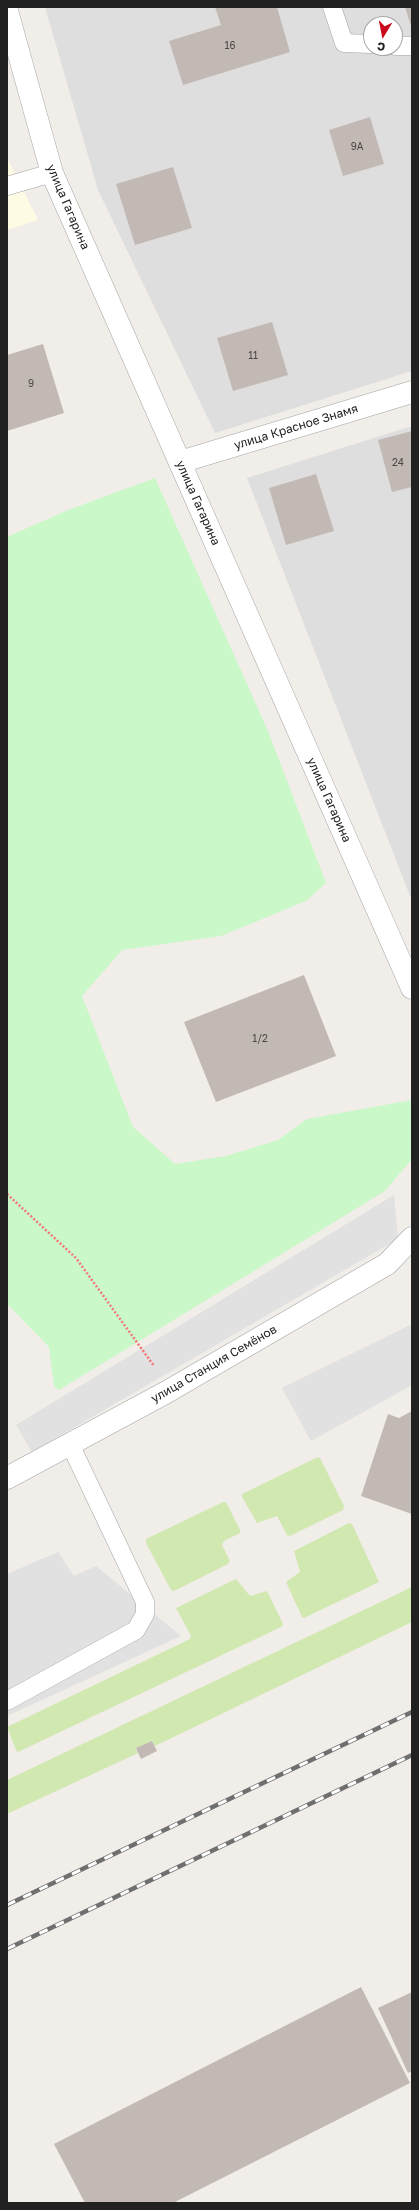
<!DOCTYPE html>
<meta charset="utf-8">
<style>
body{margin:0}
#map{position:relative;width:419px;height:2210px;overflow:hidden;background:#f1ede8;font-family:"Golos Text",sans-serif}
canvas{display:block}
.frame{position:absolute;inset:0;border:8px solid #212121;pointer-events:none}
.north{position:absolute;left:363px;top:16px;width:40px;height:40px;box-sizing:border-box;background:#fff;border:1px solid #a6a6a6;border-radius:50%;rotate:190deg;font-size:11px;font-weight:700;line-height:16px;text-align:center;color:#212121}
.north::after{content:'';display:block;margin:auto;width:14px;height:18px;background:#ca091c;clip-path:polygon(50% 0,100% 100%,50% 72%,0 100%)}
</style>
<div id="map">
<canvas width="419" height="2210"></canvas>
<div class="frame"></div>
<div class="north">С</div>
</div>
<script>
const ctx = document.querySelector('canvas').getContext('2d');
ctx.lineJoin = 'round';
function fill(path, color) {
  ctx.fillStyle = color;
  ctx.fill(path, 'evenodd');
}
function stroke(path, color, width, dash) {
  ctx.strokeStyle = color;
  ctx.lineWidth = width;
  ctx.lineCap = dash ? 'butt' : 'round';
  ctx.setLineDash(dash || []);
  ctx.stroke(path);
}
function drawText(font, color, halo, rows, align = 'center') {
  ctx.font = font + ' "Golos Text",sans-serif';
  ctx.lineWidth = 3;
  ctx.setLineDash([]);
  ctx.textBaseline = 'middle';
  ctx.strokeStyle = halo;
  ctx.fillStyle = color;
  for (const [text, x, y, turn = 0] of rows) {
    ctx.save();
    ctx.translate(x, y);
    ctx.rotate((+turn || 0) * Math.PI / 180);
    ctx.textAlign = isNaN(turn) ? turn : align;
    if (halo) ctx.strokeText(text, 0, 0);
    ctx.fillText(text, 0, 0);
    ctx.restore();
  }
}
const residential = new Path2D(`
 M 45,7 L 412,7 L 412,371 L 215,433 L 98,190 ZM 371,24 L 395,24 L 395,48 L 371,48 Z
 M 412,426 L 412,901 L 247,478 Z`);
const education = new Path2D(`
 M 7,158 L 38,220 L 7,230 Z`);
const grass = new Path2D(`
 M 318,1457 L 320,1458 L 344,1506 L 343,1510 L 290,1536 L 287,1535 L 277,1516 L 257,1523 L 242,1497 L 242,1494 Z
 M 223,1502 L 226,1502 L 240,1530 L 240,1533 L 224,1541 L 222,1545 L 230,1561 L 228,1564 L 174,1591 L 171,1590 L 146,1543 L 146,1539 Z
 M 349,1523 L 352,1524 L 379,1582 L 304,1618 L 302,1617 L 286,1582 L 300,1572 L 294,1551 Z
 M 236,1579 L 250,1596 L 267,1591 L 283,1624 L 281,1627 L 18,1752 L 16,1750 L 7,1727 L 190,1639 L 191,1636 L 176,1608 Z
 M 412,1587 L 412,1622 L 155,1746 L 152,1741 L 136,1749 L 138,1753 L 7,1814 L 7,1780 Z`);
const park = new Path2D(`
 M 155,478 L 268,731 L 326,883 L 306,901 L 221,936 L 122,950 L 82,996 L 133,1127 L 175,1164 L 226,1156 L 278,1140 L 307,1119 L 412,1100 L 412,1159 L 385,1191 L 59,1390 L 54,1386 L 49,1347 L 7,1304 L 7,537 L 68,510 Z`);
const parking = new Path2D(`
 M 394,1195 L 398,1239 L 32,1452 L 16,1425 Z
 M 412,1324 L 412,1385 L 311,1441 L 282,1388 Z
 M 58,1552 L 74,1576 L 96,1566 L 181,1636 L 7,1716 L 7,1574 Z`);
const building = new Path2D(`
 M 215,7 L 277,7 L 290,52 L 183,85 L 169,41 L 221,25 Z
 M 405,7 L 412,7 L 412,25 L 411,26 Z
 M 370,117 L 384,164 L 343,176 L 329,130 Z
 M 173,167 L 192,228 L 135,245 L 116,184 Z
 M 272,322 L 288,375 L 233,391 L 217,338 Z
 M 43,344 L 64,413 L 7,431 L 7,355 Z
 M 412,431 L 412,487 L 392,492 L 378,440 Z
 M 316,474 L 334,531 L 286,545 L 269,488 Z
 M 304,975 L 336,1056 L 216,1102 L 184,1022 Z
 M 412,1411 L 412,1514 L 361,1496 L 388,1414 L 399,1418 Z
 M 152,1741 L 157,1751 L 141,1759 L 136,1748 Z
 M 361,1987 L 410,2083 L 173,2203 L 85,2203 L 54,2144 Z
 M 412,1992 L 412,2071 L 408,2073 L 378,2008 Z`);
const path = new Path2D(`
 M 7,1194 L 76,1258 L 154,1366`);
const service = new Path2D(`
 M 332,7 L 344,43 L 371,44
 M 395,46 L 412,46
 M 7,186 L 52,173
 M 7,1701 L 136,1630 L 145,1614 L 145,1602 L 70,1444`);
const minor = new Path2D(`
 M 7,11 L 52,173 L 412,988
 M 180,462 L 412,392
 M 7,1478 L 165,1393 L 387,1264 L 412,1238`);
const rail = new Path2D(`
 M 7,1905 L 412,1712
 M 7,1949 L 412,1755`);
const numberNames = [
 ["16",230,46],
 ["9А",357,147],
 ["11",253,356],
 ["9",31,384],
 ["24",398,463],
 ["1/2",260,1039]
];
const streetNames = [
 ["улица Гагарина",68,207,67],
 ["улица Красное Знамя",296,427,-17],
 ["улица Гагарина",198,503,66],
 ["улица Гагарина",329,800,66],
 ["улица Станция Семёнов",214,1364,-30]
];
fill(residential, '#dfdede');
fill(education, '#fefbe5');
fill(grass, '#d2e8b1');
fill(park, '#caf8c9');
fill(parking, '#e1e1e1');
fill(building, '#c2b9b5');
stroke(service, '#a5a5a5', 19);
stroke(minor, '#a5a5a5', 23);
stroke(path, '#f47776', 2.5, [2, 2]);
stroke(service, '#fff', 18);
stroke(minor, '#fff', 22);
stroke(rail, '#6f6f6f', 4.5);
stroke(rail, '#fff', 3, [9]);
drawText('10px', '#494746', null, numberNames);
drawText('12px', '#212121', '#fff', streetNames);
</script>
